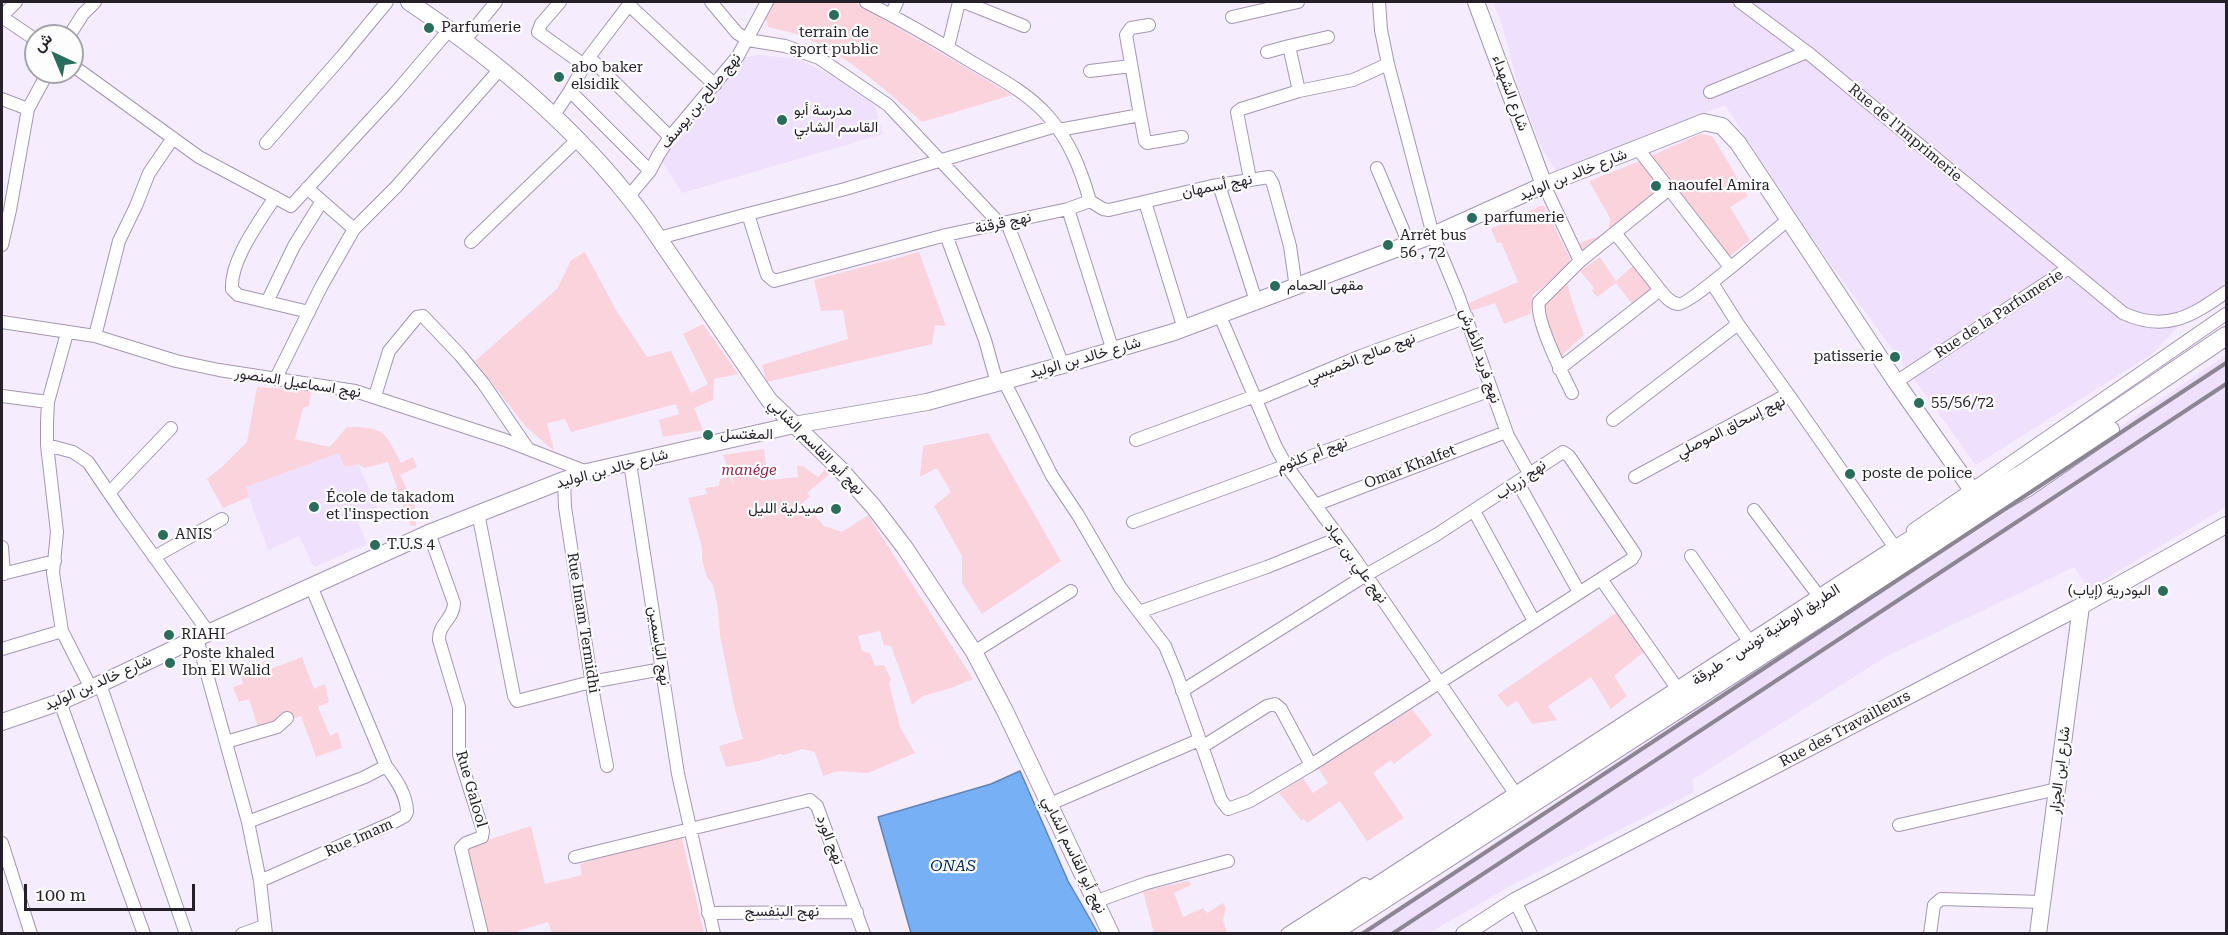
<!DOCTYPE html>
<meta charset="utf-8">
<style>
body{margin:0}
#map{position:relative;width:2228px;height:935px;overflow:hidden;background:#f5ecfe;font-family:"Roboto Serif",Vazirmatn,serif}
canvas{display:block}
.frame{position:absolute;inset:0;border:3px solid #251f2a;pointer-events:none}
.north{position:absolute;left:24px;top:24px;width:60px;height:60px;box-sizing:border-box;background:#fdfdfd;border:2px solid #a7a4a9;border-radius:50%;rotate:316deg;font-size:16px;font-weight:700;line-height:24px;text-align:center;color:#251f2a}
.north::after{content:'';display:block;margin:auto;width:21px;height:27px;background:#2b6d5d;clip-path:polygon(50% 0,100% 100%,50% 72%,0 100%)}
.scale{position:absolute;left:24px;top:884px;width:171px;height:27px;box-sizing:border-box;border:3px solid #251f2a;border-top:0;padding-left:8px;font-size:18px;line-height:21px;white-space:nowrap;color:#251f2a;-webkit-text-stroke:4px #fdfdfd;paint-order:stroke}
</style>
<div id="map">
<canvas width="2228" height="935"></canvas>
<div class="frame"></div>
<div class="north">ش</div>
<div class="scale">100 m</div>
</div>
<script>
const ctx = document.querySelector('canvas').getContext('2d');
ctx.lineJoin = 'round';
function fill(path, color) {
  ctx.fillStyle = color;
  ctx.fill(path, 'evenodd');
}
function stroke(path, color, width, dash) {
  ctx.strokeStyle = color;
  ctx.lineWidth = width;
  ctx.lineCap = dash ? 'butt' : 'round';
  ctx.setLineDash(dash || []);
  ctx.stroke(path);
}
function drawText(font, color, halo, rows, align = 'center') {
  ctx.font = font + ' "Roboto Serif",Vazirmatn,serif';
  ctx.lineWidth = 4.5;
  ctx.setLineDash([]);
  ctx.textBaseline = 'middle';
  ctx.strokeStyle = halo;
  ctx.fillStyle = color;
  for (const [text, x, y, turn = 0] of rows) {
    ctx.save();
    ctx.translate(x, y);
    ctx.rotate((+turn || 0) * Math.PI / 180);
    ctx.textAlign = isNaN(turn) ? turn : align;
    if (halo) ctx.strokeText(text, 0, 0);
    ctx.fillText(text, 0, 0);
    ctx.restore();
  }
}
const built = new Path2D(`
 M 1493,2 L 2226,2 L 2226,287 L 2191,313 L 2152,354 L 1976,465 L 1809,234 L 1725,105 L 1557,171 L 1542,149 L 1519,89 L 1502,24 Z
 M 760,55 L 798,59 L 833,76 L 875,106 L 883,134 L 682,193 L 658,155 L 732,59 Z
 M 2226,355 L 2226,507 L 2088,589 L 2074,567 L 1887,656 L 1692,780 L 1694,792 L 1514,884 L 1429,933 L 1357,934 L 1978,523 Z
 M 339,453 L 358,464 L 381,516 L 358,522 L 367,544 L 314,567 L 299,536 L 268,550 L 245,487 Z`);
const green = new Path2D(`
 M 774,2 L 854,2 L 1012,95 L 922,122 C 886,90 848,56 804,37 C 793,32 779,30 768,27 L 765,15 Z
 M 1700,134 L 1712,136 L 1716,142 L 1748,196 L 1730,207 L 1750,240 L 1726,259 L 1649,157 Z
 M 1640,161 L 1662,190 L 1583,253 L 1577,244 L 1604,234 L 1609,229 L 1610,218 L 1589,181 Z
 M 1540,206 L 1544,206 L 1570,258 L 1568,265 L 1533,295 L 1530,314 L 1504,324 L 1495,303 L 1471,311 L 1469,303 L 1518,282 L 1501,242 L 1497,243 L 1491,229 Z
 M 585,252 L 616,310 L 647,357 L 671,351 L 691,393 L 708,384 L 683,334 L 703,324 L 738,374 L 714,379 L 713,400 L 694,408 L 703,430 L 663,437 L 659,420 L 679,414 L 676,404 L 571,432 L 565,419 L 547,423 L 554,451 L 526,427 L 475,361 L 557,289 L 571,260 Z
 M 919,252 L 946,326 L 935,325 L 932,344 L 767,382 L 762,365 L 848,339 L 843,310 L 821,311 L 814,280 Z
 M 1600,257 L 1616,281 L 1635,264 L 1651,286 L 1649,293 L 1633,305 L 1616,283 L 1597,297 L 1592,291 L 1594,288 L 1580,271 Z
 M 1568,283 C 1567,290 1581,325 1584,335 L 1560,357 L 1541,306 Z
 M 257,387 L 311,390 L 309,406 L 303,408 L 295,439 L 330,447 L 347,427 C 385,427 384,431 401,463 L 413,457 L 417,467 L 400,475 L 415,506 L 416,526 L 410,525 L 388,462 L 365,468 L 358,464 L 345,467 L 339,453 L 246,487 L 249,497 L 223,508 L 207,479 L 222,467 L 247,442 Z
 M 988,433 L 1061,561 L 982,614 L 962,583 L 962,556 L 934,506 L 951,492 L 937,468 L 920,477 L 923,446 Z
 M 764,449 L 768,480 L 798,477 L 797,466 L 803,466 L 818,477 L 826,469 L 832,472 L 807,493 L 810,496 L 803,503 L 824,526 L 842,532 L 868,515 L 973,679 L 951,688 L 923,696 L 912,705 C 906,685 898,666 891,646 L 884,645 L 880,631 L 858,636 L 862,651 L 870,653 L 875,666 L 884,665 L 891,679 L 889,683 L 900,727 L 915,753 L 868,773 L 838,771 L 823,776 L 815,752 L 802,749 L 784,755 L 780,754 L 759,761 L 726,767 L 719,746 L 743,739 L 734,706 L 720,635 L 718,608 L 713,585 L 707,577 L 702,560 L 702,547 L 688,498 L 707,494 L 705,488 L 719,486 L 720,479 L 729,476 L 735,487 L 723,455 Z
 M 1616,613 L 1646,650 L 1614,676 L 1627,696 L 1611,709 L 1591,677 L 1548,706 L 1557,720 L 1532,724 L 1517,701 L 1507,707 L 1497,695 Z
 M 302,657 L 314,689 L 325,684 L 329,702 L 318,707 L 330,736 L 338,732 L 342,748 L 316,757 L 301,716 L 259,730 L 249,699 L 239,702 L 233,687 L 243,684 L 240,672 L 265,661 L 268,670 Z
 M 1412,709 L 1432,735 L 1394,764 L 1391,760 L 1373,773 L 1404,818 L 1367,841 L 1340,801 L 1307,823 L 1304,819 L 1301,820 L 1279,793 L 1303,778 L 1313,793 L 1328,783 L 1318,768 Z
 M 531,826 L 545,884 L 582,875 L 580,864 L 681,834 L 704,933 L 552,933 L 548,922 L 518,931 L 518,933 L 489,933 L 463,848 Z
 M 1189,881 L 1191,885 L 1174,893 L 1183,917 L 1203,908 L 1207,913 L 1223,903 L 1226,908 L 1223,920 L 1227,933 L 1154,933 L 1143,891 Z`);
const water = new Path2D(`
 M 1020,771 L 1068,881 L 1098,933 L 911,933 L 878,817 L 991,784 Z`);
const street = new Path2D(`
 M 560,2 L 541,24 L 538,32 L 584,65
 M 711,2 L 737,33 L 748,40 L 785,46 L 819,58 L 888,105 L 1000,224
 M 964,2 L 1024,26
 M 1740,2 L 1807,52 L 2123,313 C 2165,333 2192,316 2226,292
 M 629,5 L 715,85
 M 891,15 L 897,2
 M 2,16 L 16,2
 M 2,17 L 36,40
 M 1232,17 L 1298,2
 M 69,36 L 83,14 L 95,2
 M 465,40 L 496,2
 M 1289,46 L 1328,37
 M 948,47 L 959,2
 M 1267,52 L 1289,46 L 1299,91
 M 589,57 L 670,137
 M 1388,64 L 1433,235 L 1458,295 L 1508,436 L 1530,475
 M 72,65 L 199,157 L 291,206 L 397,91 L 449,30
 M 1090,71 L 1131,66
 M 570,91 L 650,171
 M 1710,92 L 1807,52
 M 2,99 L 28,109
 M 554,115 L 570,91 L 589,57 L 631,2
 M 1140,115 L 1126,35 L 1131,28 L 1149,25
 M 1059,130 L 1140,115 L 1145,141 L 1147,143 L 1182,137
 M 266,143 L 344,54 L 387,2
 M 1638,149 L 1730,267
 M 1377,168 L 1409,244
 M 1250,179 L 1237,112 L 1241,109 L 1299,91 L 1353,80 L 1388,64 L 1381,30 L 1379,2
 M 1219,185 L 1256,301
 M 1544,185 L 1580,261
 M 307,188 L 354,229
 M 629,196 L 650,171 L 659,154 L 670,137 L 738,56 L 767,2
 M 275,197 C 260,221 230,260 232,289 L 238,295 L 309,312
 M 1090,201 L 1103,209 L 1109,210 L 1212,186 L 1269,177 L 1273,184 L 1290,246 L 1296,288
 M 1145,202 L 1184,329
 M 1068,209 L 1113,351
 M 748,214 L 845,189 L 1056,126
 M 1007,223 L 1063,365
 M 946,235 L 985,340 L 997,383
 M 659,238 L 748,214 L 767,275 L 774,281 L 946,235 L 1068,209 L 1090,201 C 1081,170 1070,141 1048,116 C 1027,92 997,77 970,61 C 936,40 901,20 866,2
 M 471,242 L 578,139
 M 2,245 L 10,210 L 28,109 L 48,72
 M 1712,283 L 1738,324 L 1788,394
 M 1660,290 C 1664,295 1670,303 1678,304 C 1688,306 1774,231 1789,219
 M 267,302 L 294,246 L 322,201
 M 1220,316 L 1276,447 L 1286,465 L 1355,559 L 1517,796
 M 2,322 L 95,336 L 176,361 L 219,370 L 355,391 L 505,440 L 587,472
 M 67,333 L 48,402 L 47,422 L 47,445 L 57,532 L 53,573 L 62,631 L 91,688
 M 95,336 L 119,241 L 136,206 L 149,173 L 173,138
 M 1559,369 L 1660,290 L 1616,234
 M 276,378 L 321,287 L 354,229 L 396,187 L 500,69
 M 1004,381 L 1052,476 L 1078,515 L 1120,587 L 1165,646 L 1177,675 L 1221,800 L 1228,809 L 1250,801 L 1311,765 L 1632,559 L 1635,554 L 1569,456 L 1563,452 L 1436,535 L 1366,575 L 1182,691
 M 1896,382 L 2067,269
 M 1572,393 C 1563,375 1535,320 1539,302 L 1580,261 L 1669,189
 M 2,396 L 48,402
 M 375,396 L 389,351 L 417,317 L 423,316 L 460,355 L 483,383 L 528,449
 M 1256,400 L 1361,356 L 1467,317
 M 1613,420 L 1738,324
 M 1136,440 L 1255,396
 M 47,445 L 73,452 L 88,462 L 122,512 L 209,633
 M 630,463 L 678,774 L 714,934
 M 1635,477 L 1788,394 L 1896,549
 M 564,480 L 565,507 L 594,698 L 607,766
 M 1518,483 L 1579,592
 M 109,493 L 171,428
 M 1315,505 L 1506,432
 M 1754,510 L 1821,599
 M 1474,511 L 1534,621
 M 478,513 L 514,696 L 517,701 L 591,682 L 662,669
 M 1133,522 L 1491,390
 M 1913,530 L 2226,314
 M 429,533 L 454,603 C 454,619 438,624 439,640 L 459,707 L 459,755 L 483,831 L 482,837 L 466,843 L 461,848 L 482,934
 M 2,547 L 4,574
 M 1691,556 L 1751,644
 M 154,557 L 222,519
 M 2,574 L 55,561
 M 1601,579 L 1679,691
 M 1139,612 L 1267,567 L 1339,538
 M 197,638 L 248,822 L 260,881 L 266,934
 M 2,649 L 62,631
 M 974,652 L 1071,591
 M 100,684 L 186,934
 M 60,702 L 144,934
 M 226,742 L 277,727 L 287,718
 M 1202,747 L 1267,706 L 1275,704 L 1281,709 L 1311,765
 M 1050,804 L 1199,740
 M 248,822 L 365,777 L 386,766
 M 1899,825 L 2057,789
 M 2,843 L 31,934
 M 575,857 L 810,800 L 817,806 L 864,934
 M 260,881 L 394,822 L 405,816 L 407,812 C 407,795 396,779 386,766 L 311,586
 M 1097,901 L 1147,883 L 1228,861
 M 1515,901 L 1531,934
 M 708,913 L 857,912
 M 242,934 L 264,926
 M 1287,934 L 1365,884
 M 1930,934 L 1934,905 L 1941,899 L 2042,902`);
const secondary = new Path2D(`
 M 409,2 C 499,62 583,133 647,221 L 769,400 L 840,469 L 873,506 L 905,548 L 974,652 L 1005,711 L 1111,934
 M 1476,2 L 1544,185
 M 2,722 L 60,702 L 100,684 L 197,638 L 429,533 L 564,480 L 587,472 L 794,425 L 927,402 L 1063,365 L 1174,332 L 1433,235 L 1544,185 L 1704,122 L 1722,126 L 1738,143 L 1896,382 L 1986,510
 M 1464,934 L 1515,901 L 2081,606 L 2226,525
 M 2038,934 L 2081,606`);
const primary = new Path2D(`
 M 1304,934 L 1896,549 L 2022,474 L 2226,336
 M 1330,934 L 1986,510 L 2026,488 L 2110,430`);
const rail = new Path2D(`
 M 1362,934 L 2226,363
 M 1392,934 L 2226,384`);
const markers = [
 [834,15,6,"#2b6d5d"],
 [429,28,6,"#2b6d5d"],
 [559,77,6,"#2b6d5d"],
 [782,120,6,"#2b6d5d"],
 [1656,186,6,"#2b6d5d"],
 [1472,218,6,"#2b6d5d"],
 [1388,245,6,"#2b6d5d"],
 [1275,286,6,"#2b6d5d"],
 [1895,357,6,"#2b6d5d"],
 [1919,403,6,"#2b6d5d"],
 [708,435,6,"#2b6d5d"],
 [1850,474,6,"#2b6d5d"],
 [314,507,6,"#2b6d5d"],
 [836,509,6,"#2b6d5d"],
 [163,535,6,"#2b6d5d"],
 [375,545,6,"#2b6d5d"],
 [2163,591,6,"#2b6d5d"],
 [169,635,6,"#2b6d5d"],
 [170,663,6,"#2b6d5d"]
];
const poiNames = [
 ["Parfumerie",441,28],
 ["terrain de",834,33,"center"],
 ["sport public",834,50,"center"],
 ["abo baker",571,68],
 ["elsidik",571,85],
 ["مدرسة أبو",794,111],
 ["القاسم الشابي",794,128],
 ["naoufel Amira",1668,186],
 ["parfumerie",1484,218],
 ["Arrêt bus",1400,236],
 ["56 , 72",1400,253],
 ["مقهى الحمام",1287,286],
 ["patisserie",1883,357,"right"],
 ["55/56/72",1931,403],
 ["المغتسل",720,435],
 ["poste de police",1862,474],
 ["École de takadom",326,498],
 ["et l'inspection",326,515],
 ["صيدلية الليل",824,509,"right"],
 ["ANIS",175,535],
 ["T.U.S 4",387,545],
 ["البودرية (إياب)",2151,591,"right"],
 ["RIAHI",181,635],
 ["Poste khaled",182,654],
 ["Ibn El Walid",182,671]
];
const streetNames = [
 ["شارع الشهداء",1510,93,70],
 ["نهج صالح بن يوسف",701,101,-51],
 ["Rue de l'Imprimerie",1905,133,40],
 ["شارع خالد بن الوليد",1573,175,-22],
 ["نهج أسمهان",1217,186,-11],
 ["نهج قرقنة",1003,223,-12],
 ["Rue de la Parfumerie",1999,314,-33],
 ["نهج فريد الأطرش",1480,356,71],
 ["شارع خالد بن الوليد",1085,358,-16],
 ["نهج صالح الخميسي",1361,358,-21],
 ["نهج اسماعيل المنصور",298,383,9],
 ["نهج إسحاق الموصلي",1731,427,-27],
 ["نهج أبو القاسم الشابي",816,447,45],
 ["نهج أم كلثوم",1312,455,-21],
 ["Omar Khalfet",1410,467,-21],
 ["شارع خالد بن الوليد",612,469,-15],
 ["نهج زرياب",1521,480,-35],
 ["نهج علي بن عياد",1356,563,54],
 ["Rue Imam Termidhi",583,623,81],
 ["الطريق الوطنية تونس - طبرقة",1766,635,-33],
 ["نهج الياسمين",659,646,81],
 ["شارع خالد بن الوليد",98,683,-24],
 ["Rue des Travailleurs",1845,729,-28],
 ["شارع ابن الجزار",2060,770,-83],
 ["Rue Galool",471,789,74],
 ["Rue Imam",359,838,-24],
 ["نهج الورد",830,840,69],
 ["نهج أبو القاسم الشابي",1074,855,64],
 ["نهج البنفسج",782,912]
];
const parkNames = [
 ["manége",749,471]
];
const waterNames = [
 ["ONAS",953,866]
];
fill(built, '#efe0fe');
fill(green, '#fad3dd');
fill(water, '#78b0f5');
stroke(water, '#5f84b8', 1.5);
stroke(street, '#a496b2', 14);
stroke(secondary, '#a496b2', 18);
stroke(primary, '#a496b2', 20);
stroke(street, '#fff', 12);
stroke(secondary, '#fff', 16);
stroke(primary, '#fff', 18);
stroke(rail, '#8c8593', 4);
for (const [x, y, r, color] of markers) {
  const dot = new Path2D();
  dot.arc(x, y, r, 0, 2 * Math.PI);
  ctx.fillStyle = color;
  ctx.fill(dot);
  stroke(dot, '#fdfdfd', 2);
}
drawText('15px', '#251f2a', '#fdfdfd', poiNames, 'left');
drawText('15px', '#251f2a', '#fdfdfd', streetNames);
drawText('italic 15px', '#912550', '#fdfdfd', parkNames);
drawText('italic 16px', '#032a55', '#fdfdfd', waterNames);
</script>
